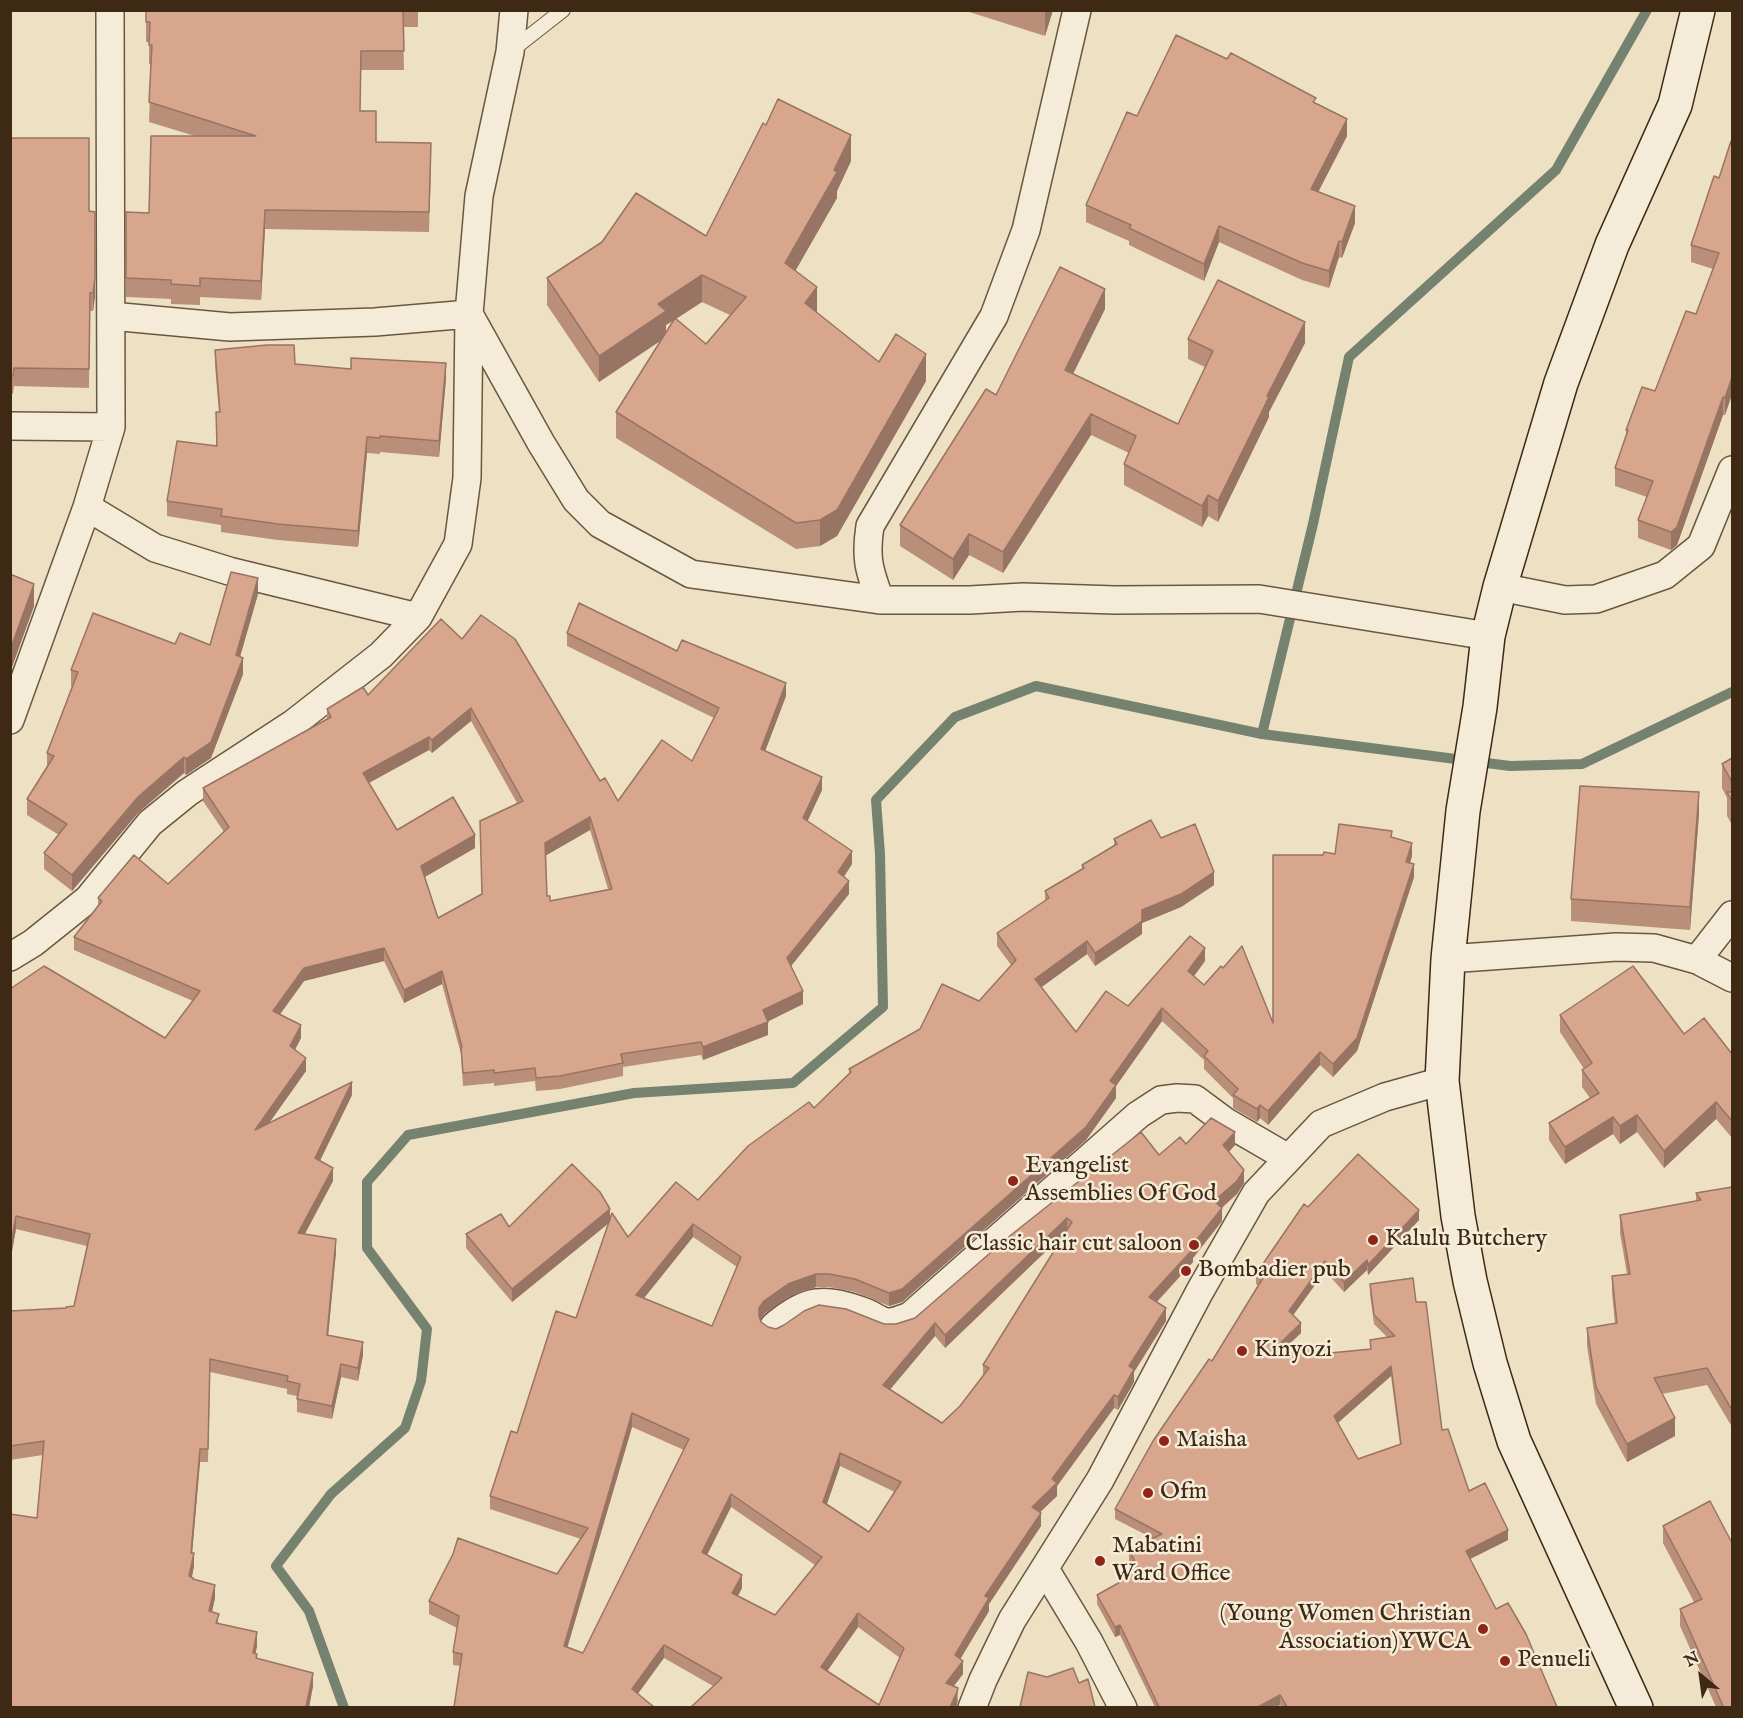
<!DOCTYPE html>
<style>
body{margin:0}
#map{position:relative;width:1743px;height:1718px;overflow:hidden;background:#eee1c3;font-family:"IM FELL English",serif}
canvas{display:block}
.frame{position:absolute;inset:0;border:12px solid #3e2914;pointer-events:none}
.north{position:absolute;left:1671px;top:1646px;width:60px;height:60px;-webkit-text-stroke:4px #f4ecd8;paint-order:stroke;rotate:331deg;font-size:16px;font-weight:700;line-height:24px;text-align:center;color:#3e2914}
.north::after{content:'';display:block;margin:auto;width:21px;height:27px;background:#3e2914;clip-path:polygon(50% 0,100% 100%,50% 72%,0 100%)}
</style>
<div id="map">
<canvas width="1743" height="1718"></canvas>
<div class="frame"></div>
<div class="north">N</div>
</div>
<script>
const ctx = document.querySelector('canvas').getContext('2d');
ctx.lineJoin = 'round';
function stroke(path, color, width, dash) {
  ctx.strokeStyle = color;
  ctx.lineWidth = width;
  ctx.lineCap = dash ? 'butt' : 'round';
  ctx.setLineDash(dash || []);
  ctx.stroke(path);
}
function fill(path, color) {
  ctx.fillStyle = color;
  ctx.fill(path, 'evenodd');
}
function drawText(font, color, halo, rows, align = 'center') {
  ctx.font = font + ' "IM FELL English",serif';
  ctx.lineWidth = 5;
  ctx.setLineDash([]);
  ctx.textBaseline = 'middle';
  ctx.strokeStyle = halo;
  ctx.fillStyle = color;
  for (const [text, x, y, turn = 0] of rows) {
    ctx.save();
    ctx.translate(x, y);
    ctx.rotate((+turn || 0) * Math.PI / 180);
    ctx.textAlign = isNaN(turn) ? turn : align;
    if (halo) ctx.strokeText(text, 0, 0);
    ctx.fillText(text, 0, 0);
    ctx.restore();
  }
}
const stream = new Path2D(`
 M 1262,734 L 1313,524 L 1349,357 L 1556,170 L 1647,10
 M 344,1708 L 309,1611 L 276,1566 L 331,1494 L 405,1428 L 421,1381 L 427,1329 L 367,1248 L 367,1182 L 408,1135 L 634,1093 L 793,1083 L 883,1007 L 880,854 L 876,800 L 955,717 L 1036,686 L 1262,734 L 1510,766 L 1582,764 L 1732,692`);
const lane = new Path2D(`
 M 512,50 L 563,10`);
const street = new Path2D(`
 M 111,316 L 230,327 L 375,322 L 469,314 L 541,443 L 576,500 L 600,524 L 691,574 L 880,600 L 970,600 L 1023,597 L 1115,600 L 1259,599 L 1488,636
 M 10,426 L 111,427
 M 87,507 L 155,548 L 229,571 L 418,617
 M 1500,587 L 1565,600 L 1596,599 L 1665,575 L 1701,546 L 1732,470
 M 880,600 C 869,570 865,558 870,526 L 994,316 L 1026,230 L 1077,10
 M 10,720 L 87,507 L 111,427 L 110,10
 M 10,957 L 33,943 L 88,899 L 150,823 L 187,793 L 294,723 L 381,655 L 418,617 L 458,544 L 467,478 L 469,314 L 479,196 L 510,52 L 514,10
 M 1448,959 L 1616,947 L 1654,948 L 1697,960 L 1732,978
 M 1697,960 L 1732,915
 M 774,1326 C 807,1298 824,1297 865,1312 C 874,1315 881,1323 891,1322 C 897,1321 904,1318 910,1316 L 1138,1115 L 1161,1100 L 1177,1098 L 1195,1099 L 1226,1122 L 1288,1158
 M 1045,1569 L 1089,1642 L 1123,1708
 M 972,1708 L 983,1680 L 1012,1620 L 1100,1480 L 1200,1291 L 1256,1193 L 1321,1124 L 1385,1097 L 1442,1081`);
const secondary = new Path2D(`
 M 1636,1708 L 1514,1441 L 1490,1363 L 1470,1281 L 1458,1216 L 1442,1081 L 1448,959 L 1463,811 L 1480,707 L 1488,636 L 1500,587 L 1561,383 L 1612,245 L 1675,105 L 1698,10`);
const wall = new Path2D(`
 M 146,10 L 418,10 L 418,27 L 403,27 L 404,70 L 361,70 L 360,111 L 376,142 L 431,163 L 429,232 L 265,229 L 261,300 L 200,297 L 200,305 L 171,304 L 171,299 L 126,297 L 126,212 L 149,213 L 195,136 L 149,122 L 151,65 L 149,64 L 149,42 L 146,42 Z
 M 963,10 L 1053,10 L 1045,36 Z
 M 1316,103 L 1347,136 L 1318,192 L 1355,223 L 1342,258 L 1339,257 L 1329,288 L 1302,280 L 1219,242 L 1204,281 L 1129,245 L 1129,241 L 1086,222 L 1086,205 L 1137,116 Z
 M 10,135 L 11,138 L 89,211 L 95,296 L 93,311 L 90,311 L 89,388 L 14,386 L 13,394 L 10,394 Z
 M 1731,141 L 1725,415 L 1723,415 L 1677,545 L 1671,550 L 1638,538 L 1638,520 L 1647,497 L 1615,486 L 1615,468 L 1626,436 L 1626,430 L 1655,391 L 1696,314 L 1713,269 L 1691,262 L 1691,245 L 1719,178 Z
 M 851,161 L 837,191 L 837,198 L 795,271 L 817,313 L 879,362 L 926,381 L 837,536 L 820,546 L 796,549 L 616,438 L 616,412 L 660,341 L 599,382 L 547,305 L 547,278 L 706,236 ZM 702,302 L 730,315 L 706,344 L 676,319 ZM 673,321 L 666,332 L 666,325 Z
 M 1105,309 L 1073,374 L 1178,424 L 1205,367 L 1188,359 L 1188,339 L 1305,343 L 1269,412 L 1269,417 L 1218,522 L 1208,516 L 1202,527 L 1124,485 L 1124,464 L 1129,453 L 1091,435 L 1003,573 L 969,555 L 953,580 L 900,546 L 900,525 L 996,395 Z
 M 215,350 L 295,364 L 446,379 L 439,457 L 380,452 L 380,454 L 367,453 L 358,547 L 278,540 L 221,532 L 221,525 L 167,516 L 167,501 L 216,446 L 219,412 L 215,366 Z
 M 10,574 L 34,606 L 12,667 L 10,666 Z
 M 258,594 L 240,656 L 243,674 L 211,758 L 186,775 L 184,773 L 138,813 L 72,891 L 44,869 L 44,853 L 59,835 L 27,815 L 27,799 L 47,766 L 47,753 L 72,686 L 71,686 L 71,670 L 175,644 L 210,645 Z
 M 441,619 L 600,781 L 618,801 L 692,761 L 714,718 L 567,646 L 567,633 L 677,651 L 786,696 L 765,751 L 822,790 L 807,821 L 852,864 L 844,877 L 849,894 L 791,966 L 803,1004 L 768,1021 L 768,1035 L 703,1060 L 701,1055 L 623,1067 L 623,1076 L 560,1089 L 536,1091 L 535,1081 L 494,1086 L 494,1083 L 463,1086 L 461,1054 L 442,984 L 404,1003 L 384,961 L 304,981 L 280,1014 L 301,1038 L 295,1050 L 306,1071 L 269,1123 L 352,1095 L 320,1160 L 333,1181 L 305,1234 L 336,1252 L 328,1335 L 363,1355 L 358,1381 L 341,1377 L 332,1419 L 297,1412 L 297,1396 L 287,1394 L 287,1389 L 210,1372 L 208,1462 L 200,1462 L 192,1553 L 194,1566 L 192,1577 L 215,1598 L 212,1612 L 219,1623 L 257,1646 L 255,1654 L 257,1658 L 313,1686 L 309,1707 L 37,1518 L 43,1455 L 10,1460 L 10,1311 L 66,1308 L 74,1306 L 87,1246 L 16,1229 L 10,1262 L 10,989 L 165,1038 L 193,1001 L 74,950 L 74,937 L 98,905 L 98,898 L 168,884 L 224,832 L 203,801 L 203,788 L 327,719 L 327,709 L 368,695 ZM 471,721 L 517,803 L 480,821 L 482,894 L 438,918 L 425,877 L 475,848 L 397,830 L 369,783 L 429,750 L 432,753 ZM 590,830 L 608,889 L 550,901 L 547,896 L 546,855 Z
 M 1732,758 L 1732,825 L 1727,816 L 1727,798 L 1722,788 L 1722,764 Z
 M 1699,814 L 1690,930 L 1571,921 L 1571,899 Z
 M 1392,837 L 1412,856 L 1410,863 L 1414,877 L 1357,1051 L 1333,1077 L 1320,1065 L 1268,1125 L 1260,1118 L 1257,1122 L 1233,1108 L 1233,1098 L 1204,1069 L 1204,1060 L 1162,1021 L 1116,1086 L 1116,1098 L 1086,1140 L 902,1302 L 889,1306 L 855,1292 L 829,1287 L 816,1287 L 788,1297 L 764,1314 L 760,1319 L 761,1322 L 768,1327 L 776,1329 L 896,1324 L 915,1318 L 1159,1155 L 1186,1144 L 1235,1145 L 1229,1152 L 1244,1183 L 1237,1194 L 1222,1208 L 1222,1221 L 1193,1258 L 1193,1262 L 1157,1302 L 1166,1321 L 1134,1372 L 1134,1382 L 1118,1410 L 1114,1408 L 1057,1486 L 1057,1496 L 1040,1512 L 1041,1526 L 989,1604 L 989,1611 L 960,1659 L 963,1674 L 954,1686 L 958,1701 L 956,1707 L 691,1707 L 713,1686 L 664,1658 L 461,1666 L 453,1665 L 453,1652 L 457,1628 L 429,1614 L 429,1601 L 557,1574 L 581,1539 L 490,1509 L 490,1496 L 517,1433 L 576,1318 L 609,1223 L 512,1302 L 466,1248 L 466,1234 L 509,1227 L 610,1219 L 628,1237 L 698,1200 L 814,1108 L 849,1073 L 849,1069 L 979,1001 L 1011,965 L 997,946 L 997,933 L 1045,901 L 1045,891 L 1082,870 L 1082,865 L 1114,846 L 1114,839 L 1161,838 L 1214,885 L 1181,907 L 1142,923 L 1142,934 L 1095,966 L 1087,954 L 1041,987 L 1076,1032 L 1128,1006 L 1205,961 L 1194,976 L 1204,985 L 1273,1023 L 1335,854 ZM 1064,1234 L 983,1365 L 983,1376 L 960,1406 L 942,1423 L 890,1389 L 935,1336 L 945,1348 ZM 693,1237 L 737,1267 L 712,1326 L 644,1298 ZM 632,1427 L 684,1450 L 583,1653 L 567,1647 ZM 840,1466 L 895,1492 L 869,1532 L 827,1504 ZM 731,1507 L 815,1565 L 775,1615 L 738,1596 L 742,1588 L 707,1555 ZM 858,1627 L 900,1658 L 879,1705 L 827,1671 Z
 M 1560,1015 L 1684,1034 L 1732,1054 L 1732,1053 L 1732,1138 L 1716,1119 L 1664,1168 L 1637,1132 L 1620,1144 L 1613,1134 L 1565,1164 L 1549,1140 L 1549,1123 L 1590,1098 L 1582,1087 L 1582,1070 L 1584,1069 L 1560,1032 Z
 M 1732,1187 L 1732,1427 L 1707,1385 L 1662,1394 L 1675,1436 L 1627,1462 L 1596,1404 L 1587,1346 L 1587,1328 L 1615,1324 L 1612,1293 L 1612,1276 L 1627,1274 L 1620,1233 L 1620,1215 L 1696,1201 L 1696,1193 Z
 M 1308,1207 L 1419,1220 L 1368,1275 L 1367,1270 L 1344,1292 L 1325,1271 L 1293,1315 L 1301,1333 L 1281,1352 L 1330,1353 L 1370,1349 L 1370,1340 L 1387,1337 L 1374,1324 L 1370,1294 L 1370,1284 L 1416,1302 L 1442,1430 L 1469,1491 L 1508,1540 L 1470,1559 L 1496,1609 L 1557,1707 L 1282,1707 L 1280,1705 L 1276,1707 L 1155,1707 L 1120,1635 L 1115,1637 L 1097,1604 L 1097,1595 L 1136,1573 L 1129,1560 L 1129,1550 L 1152,1538 L 1115,1519 L 1115,1509 L 1212,1361 L 1258,1285 L 1256,1284 L 1256,1274 ZM 1391,1376 L 1400,1445 L 1358,1459 L 1338,1423 Z
 M 1663,1526 L 1732,1543 L 1732,1707 L 1716,1707 L 1680,1626 L 1680,1609 L 1694,1602 L 1663,1543 Z`);
const shadedWall = new Path2D(`
 M 1045,10 L 1053,10 L 1045,36 Z
 M 1347,119 L 1347,136 L 1311,206 L 1311,189 Z
 M 851,135 L 851,161 L 837,191 L 837,198 L 785,289 L 785,263 L 834,170 Z
 M 1355,206 L 1355,223 L 1342,258 L 1342,242 Z
 M 265,210 L 265,229 L 261,300 L 261,281 Z
 M 1219,226 L 1219,242 L 1204,281 L 1204,264 Z
 M 1339,241 L 1339,257 L 1329,288 L 1329,271 Z
 M 702,275 L 702,302 L 666,325 L 666,337 L 599,382 L 599,356 L 658,304 Z
 M 95,278 L 95,296 L 93,311 L 93,293 Z
 M 817,287 L 817,314 L 805,303 Z
 M 1105,289 L 1105,309 L 1065,390 L 1065,370 Z
 M 1305,322 L 1305,343 L 1269,412 L 1269,417 L 1218,522 L 1218,501 L 1267,396 Z
 M 926,354 L 926,381 L 837,536 L 820,546 L 820,520 Z
 M 446,363 L 446,379 L 439,457 L 439,441 Z
 M 1732,377 L 1732,395 L 1725,415 L 1725,398 Z
 M 1723,397 L 1723,415 L 1677,545 L 1671,550 L 1671,532 Z
 M 1091,414 L 1091,435 L 1003,573 L 1003,552 Z
 M 367,437 L 367,453 L 358,547 L 358,531 Z
 M 1208,495 L 1208,516 L 1202,527 L 1202,506 Z
 M 969,534 L 969,555 L 953,580 L 953,559 Z
 M 258,578 L 258,594 L 236,671 L 236,655 Z
 M 34,584 L 34,606 L 12,667 L 12,645 Z
 M 243,658 L 243,674 L 211,758 L 186,775 L 186,759 Z
 M 786,683 L 786,696 L 761,762 L 761,749 Z
 M 471,708 L 471,721 L 432,753 L 432,740 Z
 M 429,737 L 429,750 L 363,786 L 363,773 Z
 M 184,757 L 184,773 L 138,813 L 72,891 L 72,875 L 138,797 Z
 M 822,777 L 822,790 L 803,831 L 803,818 Z
 M 1699,792 L 1699,814 L 1690,930 L 1690,907 Z
 M 590,817 L 590,830 L 545,856 L 545,843 Z
 M 475,835 L 475,848 L 421,879 L 421,866 Z
 M 1412,843 L 1412,856 L 1406,875 L 1406,862 Z
 M 852,851 L 852,864 L 838,885 L 838,872 Z
 M 1414,864 L 1414,877 L 1357,1051 L 1333,1077 L 1333,1064 Z
 M 1214,872 L 1214,885 L 1181,907 L 1142,923 L 1142,934 L 1095,966 L 1095,953 L 1142,910 Z
 M 849,881 L 849,894 L 787,971 L 787,958 Z
 M 1087,941 L 1087,954 L 1035,992 L 1035,979 Z
 M 384,948 L 384,961 L 304,981 L 273,1024 L 273,1011 L 304,968 Z
 M 1205,948 L 1205,961 L 1188,984 L 1188,971 Z
 M 442,971 L 442,984 L 404,1003 L 404,990 Z
 M 803,991 L 803,1004 L 763,1024 L 763,1010 Z
 M 1162,1008 L 1162,1021 L 1116,1086 L 1116,1098 L 1086,1140 L 902,1302 L 889,1306 L 889,1293 L 1110,1081 Z
 M 768,1022 L 768,1035 L 703,1060 L 703,1047 Z
 M 301,1025 L 301,1038 L 290,1059 L 290,1046 Z
 M 1320,1052 L 1320,1065 L 1268,1125 L 1268,1111 Z
 M 306,1058 L 306,1071 L 255,1143 L 255,1130 Z
 M 352,1082 L 352,1095 L 315,1171 L 315,1158 Z
 M 1716,1102 L 1716,1119 L 1664,1168 L 1664,1151 Z
 M 1260,1105 L 1260,1118 L 1257,1122 L 1257,1109 Z
 M 1637,1115 L 1637,1132 L 1620,1144 L 1620,1126 Z
 M 1613,1117 L 1613,1134 L 1565,1164 L 1565,1147 Z
 M 1235,1132 L 1235,1145 L 1223,1158 L 1223,1145 Z
 M 333,1168 L 333,1181 L 298,1246 L 298,1233 Z
 M 1244,1170 L 1244,1183 L 1237,1194 L 1214,1214 L 1214,1201 Z
 M 1222,1208 L 1222,1221 L 1193,1258 L 1193,1262 L 1149,1310 L 1149,1297 L 1191,1247 Z
 M 610,1209 L 610,1222 L 512,1302 L 512,1289 Z
 M 1419,1210 L 1419,1220 L 1368,1275 L 1368,1265 Z
 M 16,1216 L 16,1229 L 10,1262 L 10,1249 Z
 M 1067,1218 L 1067,1231 L 945,1348 L 945,1335 Z
 M 693,1224 L 693,1237 L 636,1308 L 636,1295 Z
 M 336,1239 L 336,1252 L 327,1348 L 327,1335 Z
 M 1367,1260 L 1367,1270 L 1344,1292 L 1344,1282 Z
 M 1325,1261 L 1325,1271 L 1289,1321 L 1289,1311 Z
 M 816,1274 L 816,1287 L 788,1297 L 764,1314 L 759,1321 L 759,1308 L 764,1301 L 788,1284 Z
 M 1166,1308 L 1166,1321 L 1134,1372 L 1134,1382 L 1118,1410 L 1118,1397 L 1129,1366 Z
 M 935,1323 L 935,1336 L 883,1398 L 883,1385 Z
 M 1301,1323 L 1301,1333 L 1269,1363 L 1269,1354 Z
 M 363,1342 L 363,1355 L 358,1381 L 358,1368 Z
 M 341,1364 L 341,1377 L 332,1419 L 332,1406 Z
 M 1391,1366 L 1391,1376 L 1334,1426 L 1334,1416 Z
 M 1114,1395 L 1114,1408 L 1057,1486 L 1057,1496 L 1032,1520 L 1032,1507 Z
 M 632,1413 L 632,1427 L 564,1659 L 564,1646 Z
 M 1675,1418 L 1675,1436 L 1627,1462 L 1627,1444 Z
 M 200,1449 L 200,1462 L 191,1566 L 191,1553 Z
 M 840,1453 L 840,1466 L 823,1515 L 823,1502 Z
 M 731,1494 L 731,1507 L 702,1565 L 702,1552 Z
 M 1041,1513 L 1041,1526 L 989,1604 L 989,1611 L 955,1668 L 955,1655 L 985,1596 Z
 M 1508,1530 L 1508,1540 L 1466,1561 L 1466,1551 Z
 M 194,1553 L 194,1566 L 189,1590 L 189,1576 Z
 M 742,1575 L 742,1588 L 732,1606 L 732,1593 Z
 M 215,1585 L 215,1598 L 209,1624 L 209,1611 Z
 M 858,1613 L 858,1627 L 821,1680 L 821,1667 Z
 M 1120,1625 L 1120,1635 L 1115,1637 L 1115,1627 Z
 M 257,1632 L 257,1646 L 253,1666 L 253,1653 Z
 M 664,1645 L 664,1658 L 632,1702 L 632,1689 Z
 M 963,1661 L 963,1674 L 946,1696 L 946,1683 Z
 M 313,1673 L 313,1686 L 309,1707 L 306,1707 Z
 M 958,1688 L 957,1705 L 956,1707 L 950,1707 Z
 M 1280,1695 L 1280,1705 L 1276,1707 L 1258,1707 Z`);
const building = new Path2D(`
 M 146,10 L 403,10 L 404,51 L 361,51 L 360,111 L 376,111 L 376,142 L 431,143 L 429,212 L 265,210 L 261,281 L 200,278 L 200,286 L 171,284 L 171,280 L 126,278 L 126,212 L 149,213 L 151,136 L 256,136 L 149,102 L 152,45 L 149,45 L 150,22 L 146,22 Z
 M 1176,35 L 1227,59 L 1231,53 L 1316,98 L 1313,102 L 1347,119 L 1311,189 L 1355,206 L 1342,242 L 1339,241 L 1329,271 L 1302,263 L 1219,226 L 1204,264 L 1129,228 L 1131,225 L 1086,205 L 1127,112 L 1137,116 Z
 M 778,99 L 851,135 L 834,170 L 837,172 L 785,263 L 817,287 L 805,303 L 879,362 L 896,334 L 926,354 L 837,510 L 820,520 L 796,523 L 616,412 L 675,318 L 706,344 L 746,297 L 702,275 L 658,304 L 666,311 L 599,356 L 547,278 L 602,242 L 636,193 L 706,236 L 763,123 L 766,125 Z
 M 10,135 L 11,138 L 89,138 L 89,211 L 95,212 L 95,278 L 93,293 L 90,293 L 89,369 L 14,368 L 13,376 L 10,376 Z
 M 1731,141 L 1732,142 L 1732,377 L 1725,398 L 1723,397 L 1677,527 L 1671,532 L 1638,520 L 1653,481 L 1615,468 L 1628,430 L 1626,430 L 1642,387 L 1655,391 L 1686,311 L 1696,314 L 1719,253 L 1691,245 L 1714,176 L 1719,178 Z
 M 1060,267 L 1105,289 L 1065,370 L 1178,424 L 1213,351 L 1188,339 L 1218,280 L 1305,322 L 1267,396 L 1269,397 L 1218,501 L 1208,495 L 1202,506 L 1124,464 L 1136,436 L 1091,414 L 1003,552 L 969,534 L 953,559 L 900,525 L 986,389 L 996,395 Z
 M 267,345 L 294,345 L 295,364 L 351,369 L 351,358 L 446,363 L 439,441 L 380,436 L 380,438 L 367,437 L 358,531 L 278,524 L 221,516 L 222,509 L 167,501 L 177,441 L 217,446 L 216,412 L 220,412 L 215,350 Z
 M 231,572 L 258,578 L 236,655 L 243,658 L 211,742 L 186,759 L 184,757 L 138,797 L 72,875 L 44,853 L 67,824 L 27,799 L 54,756 L 47,753 L 78,672 L 71,670 L 93,613 L 175,644 L 180,633 L 210,645 Z
 M 10,574 L 34,584 L 12,645 L 10,644 Z
 M 579,603 L 677,651 L 682,640 L 786,683 L 761,749 L 822,777 L 803,818 L 852,851 L 838,872 L 849,881 L 787,958 L 803,991 L 763,1010 L 768,1022 L 703,1047 L 701,1042 L 621,1054 L 623,1063 L 560,1076 L 536,1078 L 535,1068 L 494,1073 L 494,1070 L 463,1073 L 461,1047 L 462,1047 L 442,971 L 404,990 L 384,948 L 304,968 L 273,1011 L 301,1025 L 290,1046 L 306,1058 L 255,1130 L 352,1082 L 315,1158 L 333,1168 L 298,1233 L 336,1239 L 327,1335 L 363,1342 L 358,1368 L 341,1364 L 332,1406 L 297,1399 L 300,1384 L 287,1381 L 288,1376 L 210,1359 L 208,1449 L 200,1449 L 191,1553 L 194,1553 L 189,1576 L 193,1578 L 193,1579 L 215,1585 L 209,1611 L 219,1614 L 216,1623 L 257,1632 L 253,1653 L 257,1654 L 256,1658 L 313,1673 L 306,1707 L 10,1707 L 10,1514 L 37,1518 L 44,1441 L 10,1446 L 10,1311 L 66,1308 L 66,1307 L 74,1306 L 90,1234 L 16,1216 L 10,1249 L 10,989 L 44,966 L 165,1038 L 200,991 L 74,937 L 102,901 L 98,898 L 134,855 L 168,884 L 229,827 L 203,788 L 331,717 L 327,709 L 363,687 L 368,695 L 441,619 L 462,639 L 481,615 L 515,639 L 600,781 L 605,778 L 618,801 L 662,740 L 692,761 L 719,708 L 567,633 ZM 471,708 L 523,801 L 480,821 L 482,894 L 438,918 L 421,866 L 475,835 L 453,797 L 397,830 L 363,773 L 429,737 L 432,740 ZM 590,817 L 612,889 L 550,901 L 550,896 L 547,896 L 545,843 Z
 M 1732,758 L 1732,782 L 1722,764 Z
 M 1580,786 L 1699,792 L 1690,907 L 1571,899 Z
 M 1727,792 L 1732,792 L 1732,801 Z
 M 1151,820 L 1161,838 L 1195,824 L 1214,872 L 1181,894 L 1142,910 L 1142,921 L 1095,953 L 1087,941 L 1035,979 L 1076,1032 L 1106,991 L 1128,1006 L 1190,936 L 1205,948 L 1188,971 L 1204,985 L 1221,966 L 1223,968 L 1242,946 L 1273,1023 L 1273,855 L 1323,855 L 1324,852 L 1335,854 L 1339,824 L 1392,831 L 1391,837 L 1412,843 L 1406,862 L 1414,864 L 1357,1038 L 1333,1064 L 1320,1052 L 1268,1111 L 1260,1105 L 1257,1109 L 1233,1095 L 1238,1089 L 1204,1056 L 1208,1051 L 1162,1008 L 1110,1081 L 1116,1085 L 1086,1127 L 902,1289 L 889,1293 L 855,1279 L 829,1274 L 816,1274 L 788,1284 L 764,1301 L 759,1308 L 759,1316 L 761,1322 L 768,1327 L 776,1329 L 784,1325 L 804,1311 L 819,1305 L 846,1309 L 884,1324 L 896,1324 L 915,1318 L 1011,1235 L 1141,1132 L 1159,1155 L 1180,1137 L 1186,1144 L 1211,1118 L 1235,1132 L 1223,1145 L 1244,1170 L 1237,1181 L 1214,1201 L 1222,1208 L 1191,1247 L 1193,1249 L 1149,1297 L 1166,1308 L 1129,1366 L 1134,1369 L 1118,1397 L 1114,1395 L 1052,1479 L 1057,1483 L 1032,1507 L 1041,1513 L 985,1596 L 989,1598 L 955,1655 L 963,1661 L 946,1683 L 958,1688 L 957,1692 L 950,1707 L 691,1707 L 722,1678 L 664,1645 L 632,1689 L 654,1707 L 454,1707 L 462,1654 L 453,1652 L 459,1616 L 429,1601 L 453,1554 L 458,1538 L 557,1574 L 588,1528 L 490,1496 L 511,1431 L 517,1433 L 556,1311 L 576,1318 L 612,1213 L 628,1237 L 676,1182 L 698,1200 L 748,1146 L 809,1102 L 814,1108 L 851,1072 L 849,1069 L 920,1029 L 942,984 L 979,1001 L 1016,960 L 997,933 L 1049,898 L 1045,891 L 1084,868 L 1082,865 L 1117,844 L 1114,839 ZM 1067,1218 L 1072,1222 L 983,1365 L 989,1368 L 960,1406 L 942,1423 L 883,1385 L 935,1323 L 945,1335 ZM 693,1224 L 741,1257 L 712,1326 L 636,1295 ZM 632,1413 L 689,1439 L 583,1653 L 564,1646 ZM 840,1453 L 901,1482 L 869,1532 L 823,1502 ZM 731,1494 L 822,1557 L 775,1615 L 732,1593 L 742,1575 L 702,1552 ZM 858,1613 L 904,1648 L 879,1705 L 821,1667 Z
 M 1633,966 L 1684,1034 L 1704,1018 L 1732,1054 L 1732,1053 L 1732,1121 L 1716,1102 L 1664,1151 L 1637,1115 L 1620,1126 L 1613,1117 L 1565,1147 L 1549,1123 L 1599,1093 L 1582,1070 L 1592,1063 L 1560,1015 Z
 M 1358,1154 L 1419,1210 L 1368,1265 L 1367,1260 L 1344,1282 L 1325,1261 L 1289,1311 L 1301,1323 L 1269,1354 L 1323,1346 L 1330,1353 L 1371,1349 L 1370,1340 L 1395,1336 L 1374,1315 L 1370,1284 L 1413,1278 L 1416,1302 L 1426,1302 L 1442,1430 L 1448,1429 L 1469,1491 L 1485,1483 L 1508,1530 L 1466,1551 L 1496,1609 L 1508,1603 L 1526,1634 L 1557,1707 L 1287,1707 L 1280,1695 L 1258,1707 L 1159,1707 L 1120,1625 L 1115,1627 L 1097,1595 L 1140,1571 L 1129,1550 L 1162,1534 L 1115,1509 L 1153,1441 L 1209,1359 L 1212,1361 L 1263,1278 L 1256,1274 L 1304,1204 L 1308,1207 ZM 1391,1366 L 1401,1444 L 1358,1459 L 1334,1416 Z
 M 572,1164 L 600,1192 L 610,1209 L 512,1289 L 466,1234 L 501,1214 L 509,1227 Z
 M 1732,1187 L 1732,1410 L 1707,1368 L 1654,1378 L 1675,1418 L 1627,1444 L 1596,1387 L 1587,1328 L 1617,1323 L 1612,1276 L 1630,1274 L 1620,1215 L 1701,1200 L 1696,1193 Z
 M 1710,1501 L 1732,1543 L 1732,1707 L 1724,1707 L 1723,1706 L 1680,1609 L 1702,1599 L 1663,1526 Z
 M 1073,1668 L 1079,1683 L 1088,1679 L 1095,1707 L 1020,1707 L 1028,1672 L 1047,1677 Z`);
const markers = [
 [1013,1181,6,"#8f2418"],
 [1373,1240,6,"#8f2418"],
 [1194,1245,6,"#8f2418"],
 [1186,1271,6,"#8f2418"],
 [1242,1351,6,"#8f2418"],
 [1164,1441,6,"#8f2418"],
 [1148,1493,6,"#8f2418"],
 [1100,1561,6,"#8f2418"],
 [1483,1629,6,"#8f2418"],
 [1505,1661,6,"#8f2418"]
];
const poiNames = [
 ["Evangelist",1025,1167],
 ["Assemblies Of God",1025,1195],
 ["Kalulu Butchery",1385,1240],
 ["Classic hair cut saloon",1182,1245,"right"],
 ["Bombadier pub",1198,1271],
 ["Kinyozi",1254,1351],
 ["Maisha",1176,1441],
 ["Ofm",1160,1493],
 ["Mabatini",1112,1547],
 ["Ward Office",1112,1575],
 ["(Young Women Christian",1471,1615,"right"],
 ["Association)YWCA",1471,1643,"right"],
 ["Penueli",1517,1661]
];
stroke(stream, '#768270', 10);
stroke(lane, '#6a5740', 16);
stroke(street, '#6a5740', 30);
stroke(secondary, '#3e2914', 36);
stroke(lane, '#f4ecd8', 14);
stroke(street, '#f4ecd8', 27);
stroke(secondary, '#f4ecd8', 33);
fill(wall, '#ba8f79');
fill(shadedWall, '#977463');
fill(building, '#d8a68d');
stroke(building, '#977463', 1.5);
for (const [x, y, r, color] of markers) {
  const dot = new Path2D();
  dot.arc(x, y, r, 0, 2 * Math.PI);
  ctx.fillStyle = color;
  ctx.fill(dot);
  stroke(dot, '#f4ecd8', 2);
}
drawText('24px', '#3e2914', '#f4ecd8', poiNames, 'left');
</script>
